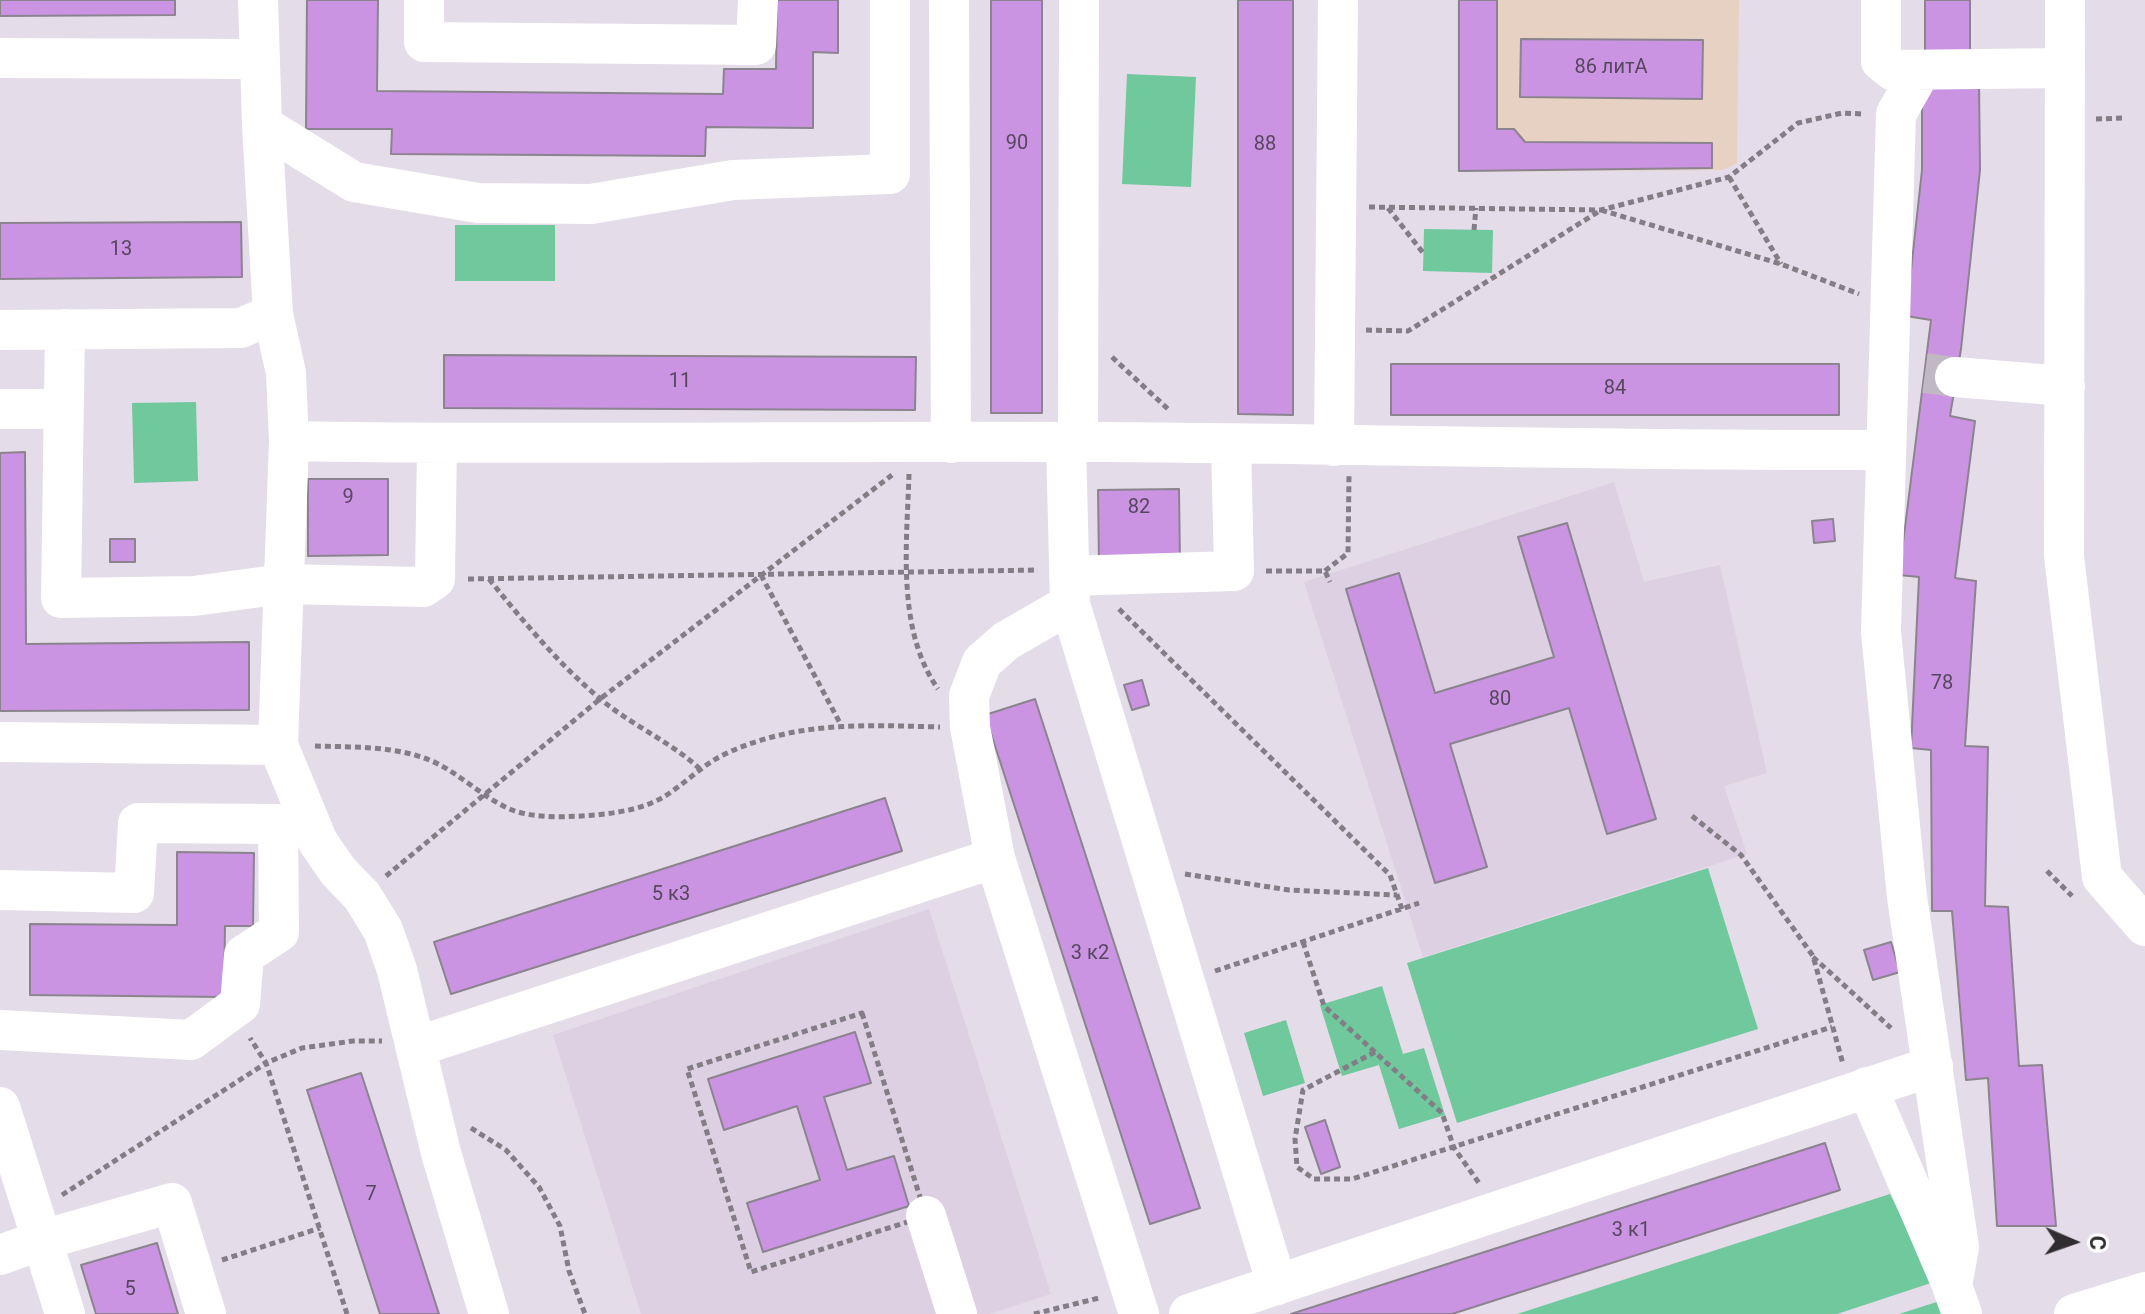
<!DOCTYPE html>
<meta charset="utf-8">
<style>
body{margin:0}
#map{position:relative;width:2145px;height:1314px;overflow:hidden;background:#e4dce8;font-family:Roboto,sans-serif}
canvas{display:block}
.north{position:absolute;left:2033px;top:1202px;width:80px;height:80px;-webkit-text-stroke:6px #fff;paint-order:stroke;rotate:92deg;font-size:22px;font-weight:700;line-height:32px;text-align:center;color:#302d32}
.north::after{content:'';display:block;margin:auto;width:28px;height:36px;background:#302d32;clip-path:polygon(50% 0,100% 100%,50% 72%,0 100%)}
</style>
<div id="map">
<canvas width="2145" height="1314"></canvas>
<div class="north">С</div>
</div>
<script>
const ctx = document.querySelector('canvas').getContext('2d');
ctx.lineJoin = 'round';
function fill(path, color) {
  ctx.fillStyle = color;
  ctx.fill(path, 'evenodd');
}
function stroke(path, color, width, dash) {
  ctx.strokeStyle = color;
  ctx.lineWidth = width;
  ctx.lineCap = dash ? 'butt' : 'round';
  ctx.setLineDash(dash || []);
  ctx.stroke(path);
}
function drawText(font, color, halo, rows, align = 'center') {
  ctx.font = font + ' Roboto,sans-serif';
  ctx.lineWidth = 6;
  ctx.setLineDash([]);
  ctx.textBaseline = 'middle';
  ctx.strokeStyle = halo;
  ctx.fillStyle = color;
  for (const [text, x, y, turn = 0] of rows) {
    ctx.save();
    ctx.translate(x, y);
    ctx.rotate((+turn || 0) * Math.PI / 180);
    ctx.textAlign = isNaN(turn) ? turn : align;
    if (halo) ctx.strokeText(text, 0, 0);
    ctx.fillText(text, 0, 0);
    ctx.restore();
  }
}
const industrial = new Path2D(`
 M 1457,0 L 1739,0 L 1737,163 L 1723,170 L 1457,172 Z`);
const built = new Path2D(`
 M 1614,482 L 1644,582 L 1720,565 L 1767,773 L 1724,786 L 1747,854 L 1423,957 L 1304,582 Z
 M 929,909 L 1051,1294 L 990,1314 L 641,1314 L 553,1035 Z`);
const green = new Path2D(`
 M 1127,74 L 1196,77 L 1191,187 L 1122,184 Z
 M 455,225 L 555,225 L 555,281 L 455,281 Z
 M 1424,229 L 1493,230 L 1492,273 L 1423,271 Z
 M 196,402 L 198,481 L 134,483 L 132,403 Z
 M 1708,868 L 1758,1029 L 1457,1123 L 1407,963 Z
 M 1382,986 L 1403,1054 L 1424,1048 L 1445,1115 L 1399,1129 L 1379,1065 L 1342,1076 L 1320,1005 Z
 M 1286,1020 L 1305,1083 L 1263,1096 L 1244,1033 Z
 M 1890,1194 L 1934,1282 L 1837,1314 L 1517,1314 Z
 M 1943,1300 L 1949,1314 L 1899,1314 Z`);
const building = new Path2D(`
 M 0,0 L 175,0 L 175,15 L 0,16 Z
 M 307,0 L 378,0 L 377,91 L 723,94 L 724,69 L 776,69 L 777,0 L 838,0 L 838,53 L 813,52 L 813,128 L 706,127 L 705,156 L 391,154 L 392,129 L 306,129 Z
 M 991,0 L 1042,0 L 1042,413 L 991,413 Z
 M 1238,0 L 1293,0 L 1293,415 L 1238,414 Z
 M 1459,0 L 1497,0 L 1497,129 L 1514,129 L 1525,142 L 1712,143 L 1712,168 L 1459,171 Z
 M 1925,0 L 1970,0 L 1970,53 L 1925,52 Z
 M 1521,39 L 1703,40 L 1702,99 L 1520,97 Z
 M 1922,82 L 1979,82 L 1980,170 L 1961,349 L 1950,416 L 1975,421 L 1955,578 L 1976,581 L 1965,746 L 1988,747 L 1985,906 L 2008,907 L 2019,1066 L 2042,1065 L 2056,1226 L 1997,1226 L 1988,1078 L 1966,1080 L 1952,911 L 1932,911 L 1931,750 L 1911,748 L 1919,577 L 1899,575 L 1931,320 L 1906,316 L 1922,170 Z
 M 241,222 L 242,277 L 0,279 L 0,223 Z
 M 444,355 L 916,357 L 915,410 L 444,408 Z
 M 1391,364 L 1839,364 L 1839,415 L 1391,415 Z
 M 25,452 L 26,644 L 249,642 L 249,710 L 0,711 L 0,453 Z
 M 308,479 L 388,479 L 388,555 L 308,556 Z
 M 1179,489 L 1180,565 L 1099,565 L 1098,490 Z
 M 1833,519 L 1835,541 L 1814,543 L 1812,521 Z
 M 1567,523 L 1656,819 L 1607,834 L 1569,708 L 1450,744 L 1487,867 L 1435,883 L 1346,589 L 1399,573 L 1435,693 L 1554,657 L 1518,537 Z
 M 110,539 L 135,539 L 135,562 L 110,562 Z
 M 1142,680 L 1149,705 L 1132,710 L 1124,685 Z
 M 1035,699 L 1200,1208 L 1150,1224 L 985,715 Z
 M 885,798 L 902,851 L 451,994 L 434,942 Z
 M 177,852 L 254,853 L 253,926 L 225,926 L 224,997 L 30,995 L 30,924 L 177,925 Z
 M 1891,942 L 1900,972 L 1873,980 L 1864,950 Z
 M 855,1032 L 871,1083 L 824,1097 L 847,1170 L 894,1156 L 909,1206 L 763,1252 L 747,1203 L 820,1180 L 797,1106 L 724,1130 L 708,1079 Z
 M 361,1073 L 379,1128 L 439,1314 L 380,1314 L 307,1090 Z
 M 1325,1120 L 1340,1167 L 1321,1174 L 1305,1127 Z
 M 1825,1143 L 1840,1190 L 1452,1314 L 1291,1314 Z
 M 157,1243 L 178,1314 L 96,1314 L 81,1265 Z`);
const minorTunnel = new Path2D(`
 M 1925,373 L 1955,377`);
const path = new Path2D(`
 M 2096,119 L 2123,118
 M 1729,177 L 1781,264
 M 1369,207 L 1601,210 L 1729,177 L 1798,123 L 1842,113 L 1863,114
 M 1388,208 L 1424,254
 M 1474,230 L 1476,208
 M 1366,330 L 1408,331 L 1601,210 L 1781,264 L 1859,294
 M 1112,357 L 1169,410
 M 909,474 C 907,544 896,629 938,689
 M 1266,571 L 1325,571 L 1330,582
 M 1325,571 L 1348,553 L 1349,475
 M 761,575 L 841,725
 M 468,579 L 1038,570
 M 489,579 C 523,621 557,662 598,697 C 629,724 668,740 699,768
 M 1119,609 L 1390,875 L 1402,909
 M 315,746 C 348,747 385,746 418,756 C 454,766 478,796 512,810 C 536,819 571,817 596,815 C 623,812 649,808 671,792 C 690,779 704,764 725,754 C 795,721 865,725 940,727
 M 1692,816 L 1741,855 L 1813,956 L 1843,1064
 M 2047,871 L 2072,896
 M 1185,874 L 1289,890 L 1397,895
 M 386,876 L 600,699 L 892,475
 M 1303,942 L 1324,1006 L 1442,1113 L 1454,1148 L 1479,1183
 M 1813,957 L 1891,1028
 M 1215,971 L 1419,903
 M 862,1013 L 926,1216 L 751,1272 L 687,1069 Z
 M 1375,1052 L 1303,1090 L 1295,1139 L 1297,1167 L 1314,1179 L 1352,1179 L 1832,1027
 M 471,1128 L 506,1150 L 539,1187 L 560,1226 L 569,1271 L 585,1314
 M 62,1195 L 266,1063 L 250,1038
 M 222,1260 L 320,1228
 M 347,1314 L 266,1063 L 302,1048 L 353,1041 L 382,1041
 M 1034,1314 L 1099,1298`);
const minor = new Path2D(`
 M 258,0 L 262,125 L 354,182 L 478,203 L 591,204 L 733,180 L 890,174 L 890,0
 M 424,0 L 424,42 L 756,45 L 758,0
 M 949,0 L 951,443
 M 1881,0 L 1881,61 L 1892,70 L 2065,68
 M 2065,0 L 2064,556 L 2102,877 L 2145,926
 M 0,58 L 260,59
 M 1921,70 L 1896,114 L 1881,632 L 1907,897 L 1959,1247 L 1952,1286 L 1962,1314
 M 262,125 L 273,314 L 286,373 L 289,441 C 562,446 835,440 1108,442 C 1367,444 1627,451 1886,450
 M 65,329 L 61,598 L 194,596 L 283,584 L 423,587 L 435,579 L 437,444
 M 0,330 L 241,328 L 273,314
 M 1955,377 L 2065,386
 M 0,409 L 63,409
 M 289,441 L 278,745 L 318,842 L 338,871 L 362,896 L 383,930 L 397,970 L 441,1153 L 489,1314
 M 1066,442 L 1070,604 L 1006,641 L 982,662 L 969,696 L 970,727 L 995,858 L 1139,1314
 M 1078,443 L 1079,0
 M 1334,446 L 1338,0
 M 1069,576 L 1234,571 L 1231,444
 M 1070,604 L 1277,1285
 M 0,742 L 278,745
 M 0,890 L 134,893 L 138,823 L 278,824 L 279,932 L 244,955 L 240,1004 L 191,1040 L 0,1030
 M 414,1041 L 434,1041 L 995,858
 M 1867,1087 L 1949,1278
 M 0,1107 L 42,1240 L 0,1255
 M 926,1216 L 957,1314
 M 65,1314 L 42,1240 L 172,1203 L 206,1314
 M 1189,1314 L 1933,1066
 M 2074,1314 L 2145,1292`);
const numberNames = [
 ["86 литА",1611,68],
 ["90",1017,144],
 ["88",1265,145],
 ["13",121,250],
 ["11",680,382],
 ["84",1615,389],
 ["9",348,498],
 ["82",1139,508],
 ["78",1942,684],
 ["80",1500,700],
 ["5 к3",671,895],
 ["3 к2",1090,954],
 ["7",371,1195],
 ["3 к1",1631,1231],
 ["5",130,1290]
];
fill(industrial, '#e6d1c3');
fill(built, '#dcd0e2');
fill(green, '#70c89d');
fill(building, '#ca94e3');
stroke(building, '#8b848f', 2);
stroke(minorTunnel, '#c0b9c4', 40, [40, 20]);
stroke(path, '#837d85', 5, [6, 4]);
stroke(minor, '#fff', 40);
drawText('20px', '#56475e', null, numberNames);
</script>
